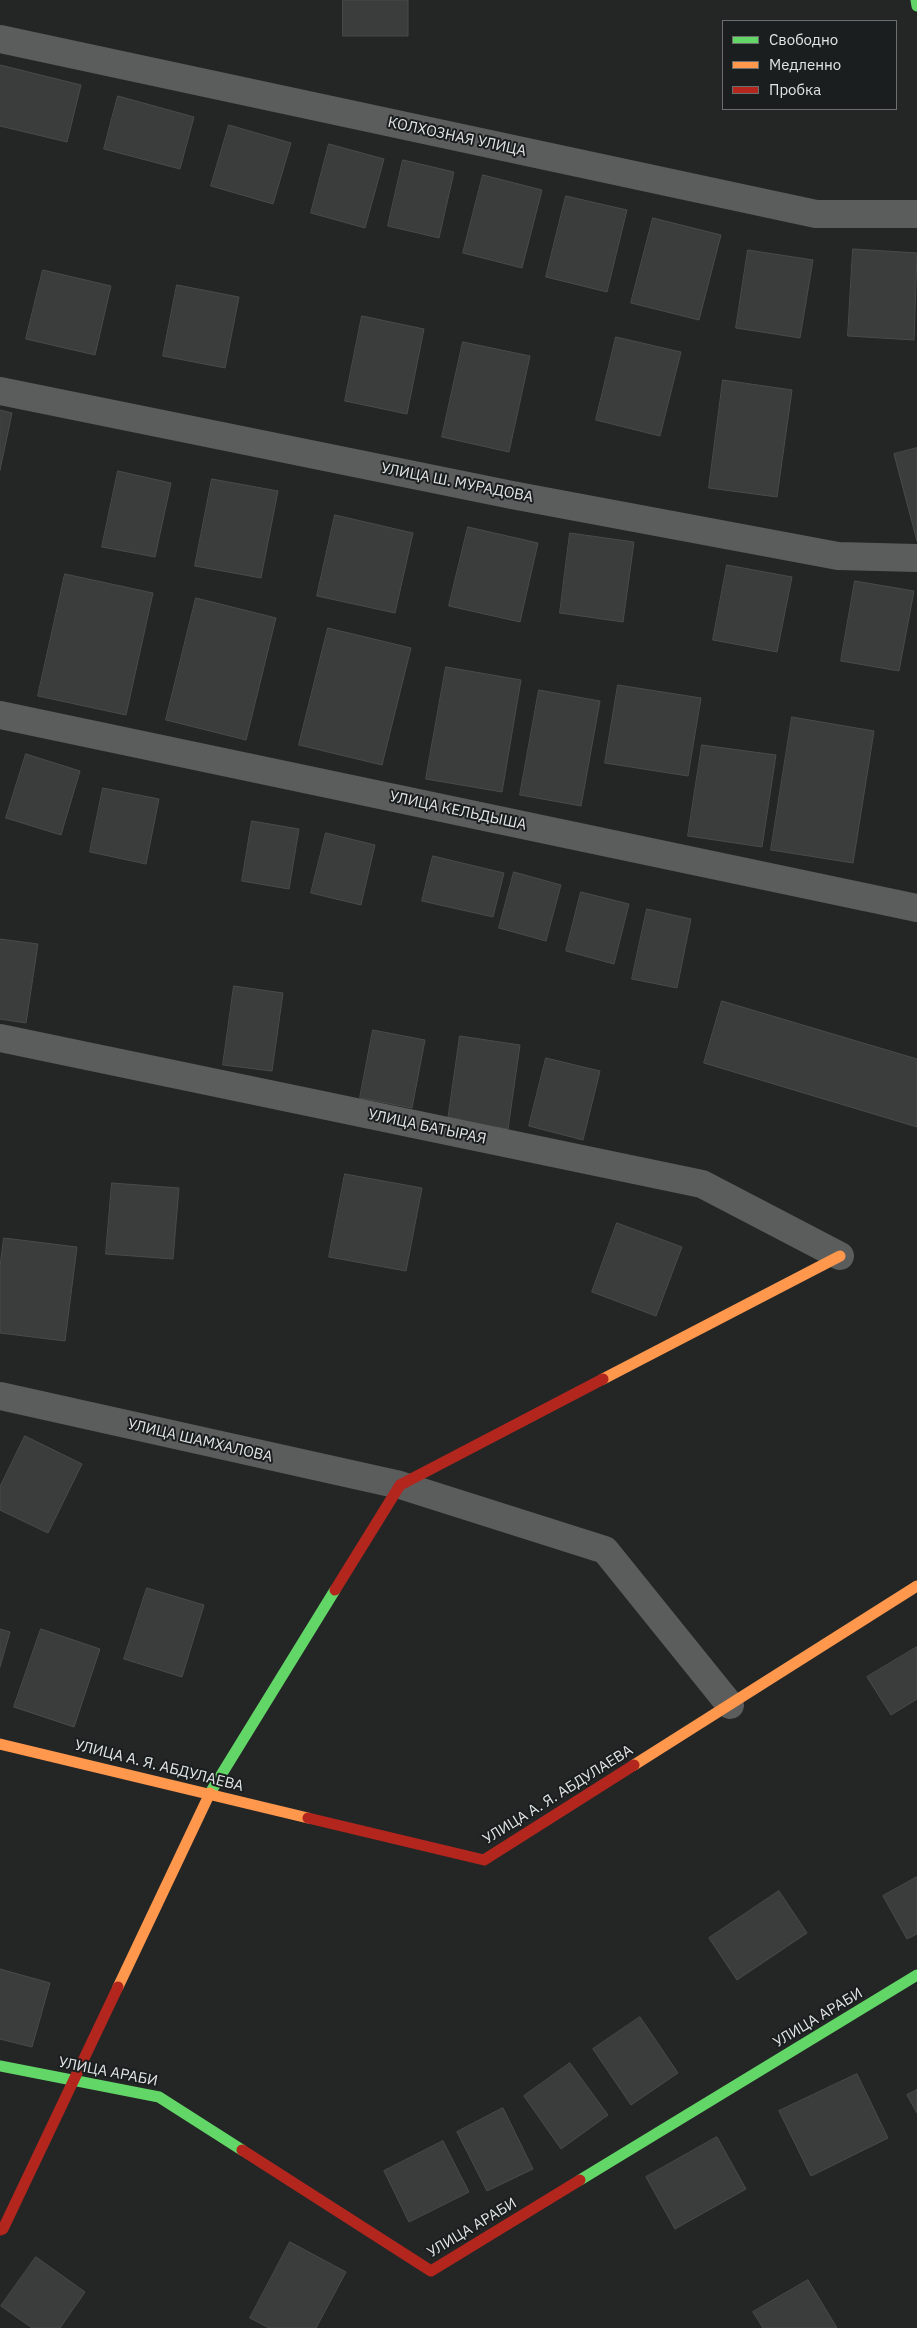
<!DOCTYPE html>
<meta charset="utf-8">
<style>
body{margin:0}
#map{position:relative;width:917px;height:2328px;overflow:hidden;background:#242626;font-family:"IBM Plex Sans",sans-serif}
canvas{display:block}
.legend{position:absolute;left:722px;top:20px;width:175px;height:90px;box-sizing:border-box;background:#1a1e1e;border:1px solid #6a6e6e;margin:0;padding:6px 9px;list-style:none;font-size:15px;color:#e2e5e5}
.legend li{display:flex;align-items:center;gap:10px;height:25px}
.legend b{width:25px;border:1px solid #6a6e6e}
</style>
<div id="map">
<canvas width="917" height="2328"></canvas>
<ul class="legend">
<li><b style="height:6px;background:#63d668"></b>Свободно</li>
<li><b style="height:6px;background:#ff974d"></b>Медленно</li>
<li><b style="height:6px;background:#b3261e"></b>Пробка</li>
</ul>
</div>
<script>
const ctx = document.querySelector('canvas').getContext('2d');
ctx.lineJoin = 'round';
function fill(path, color) {
  ctx.fillStyle = color;
  ctx.fill(path, 'evenodd');
}
function stroke(path, color, width, dash) {
  ctx.strokeStyle = color;
  ctx.lineWidth = width;
  ctx.lineCap = dash ? 'butt' : 'round';
  ctx.setLineDash(dash || []);
  ctx.stroke(path);
}
function drawText(font, color, halo, rows, align = 'center') {
  ctx.font = font + ' "IBM Plex Sans",sans-serif';
  ctx.lineWidth = 4;
  ctx.setLineDash([]);
  ctx.textBaseline = 'middle';
  ctx.strokeStyle = halo;
  ctx.fillStyle = color;
  for (const [text, x, y, turn = 0] of rows) {
    ctx.save();
    ctx.translate(x, y);
    ctx.rotate((+turn || 0) * Math.PI / 180);
    ctx.textAlign = isNaN(turn) ? turn : align;
    if (halo) ctx.strokeText(text, 0, 0);
    ctx.fillText(text, 0, 0);
    ctx.restore();
  }
}
const building = new Path2D(`
 M 343,0 L 408,0 L 408,36 L 343,36 Z
 M 0,65 L 81,85 L 67,142 L 0,126 Z
 M 118,96 L 194,117 L 180,169 L 104,149 Z
 M 229,125 L 291,143 L 273,204 L 211,186 Z
 M 329,144 L 384,159 L 365,228 L 311,213 Z
 M 403,160 L 454,172 L 439,238 L 388,226 Z
 M 483,175 L 542,190 L 522,268 L 463,253 Z
 M 566,196 L 627,210 L 607,292 L 546,277 Z
 M 653,218 L 721,235 L 699,320 L 631,303 Z
 M 853,249 L 917,253 L 914,340 L 848,336 Z
 M 748,250 L 813,260 L 800,338 L 736,328 Z
 M 43,270 L 111,286 L 95,355 L 26,339 Z
 M 177,285 L 239,297 L 225,368 L 163,356 Z
 M 362,316 L 424,329 L 407,414 L 345,401 Z
 M 616,337 L 681,352 L 660,436 L 596,420 Z
 M 463,342 L 530,356 L 509,452 L 442,437 Z
 M 723,380 L 792,390 L 777,497 L 709,488 Z
 M 0,410 L 12,413 L 0,470 Z
 M 917,448 L 917,541 L 894,454 Z
 M 118,471 L 171,483 L 155,557 L 102,547 Z
 M 212,479 L 278,491 L 261,578 L 195,566 Z
 M 335,515 L 413,533 L 395,613 L 317,596 Z
 M 468,527 L 538,543 L 520,622 L 449,606 Z
 M 570,533 L 634,542 L 623,622 L 560,613 Z
 M 727,565 L 792,577 L 777,652 L 713,640 Z
 M 65,574 L 153,593 L 126,715 L 38,696 Z
 M 855,581 L 914,591 L 899,671 L 841,661 Z
 M 196,598 L 276,618 L 246,740 L 166,720 Z
 M 328,628 L 411,648 L 382,765 L 299,745 Z
 M 446,667 L 521,680 L 502,792 L 426,779 Z
 M 618,685 L 701,698 L 688,776 L 605,763 Z
 M 539,690 L 600,701 L 581,806 L 520,795 Z
 M 792,717 L 874,731 L 853,863 L 771,850 Z
 M 702,745 L 776,755 L 762,847 L 688,836 Z
 M 26,754 L 80,771 L 61,835 L 6,818 Z
 M 103,788 L 159,799 L 146,864 L 90,852 Z
 M 252,821 L 299,829 L 289,889 L 242,881 Z
 M 326,833 L 375,845 L 361,905 L 311,893 Z
 M 433,856 L 504,873 L 493,917 L 422,901 Z
 M 514,872 L 561,885 L 546,941 L 499,928 Z
 M 581,892 L 629,904 L 614,964 L 566,951 Z
 M 647,909 L 691,919 L 677,988 L 632,979 Z
 M 0,939 L 38,944 L 26,1023 L 0,1019 Z
 M 234,986 L 283,993 L 272,1071 L 223,1065 Z
 M 722,1001 L 917,1059 L 917,1127 L 704,1063 Z
 M 373,1030 L 425,1040 L 412,1108 L 360,1098 Z
 M 460,1036 L 520,1045 L 508,1129 L 448,1120 Z
 M 546,1058 L 600,1071 L 583,1140 L 529,1126 Z
 M 345,1174 L 422,1188 L 406,1271 L 329,1257 Z
 M 112,1183 L 179,1188 L 173,1259 L 106,1254 Z
 M 617,1223 L 682,1247 L 656,1316 L 592,1292 Z
 M 4,1238 L 77,1247 L 65,1341 L 0,1333 L 0,1267 Z
 M 25,1436 L 82,1464 L 48,1533 L 0,1510 L 0,1487 Z
 M 147,1588 L 204,1605 L 182,1677 L 124,1659 Z
 M 0,1629 L 10,1632 L 0,1667 Z
 M 41,1629 L 100,1649 L 74,1727 L 14,1707 Z
 M 917,1647 L 917,1699 L 891,1715 L 867,1677 Z
 M 917,1877 L 917,1934 L 907,1939 L 883,1896 Z
 M 779,1891 L 807,1933 L 737,1980 L 709,1938 Z
 M 0,1969 L 50,1983 L 32,2047 L 0,2039 Z
 M 640,2017 L 678,2073 L 631,2105 L 593,2049 Z
 M 570,2063 L 608,2115 L 561,2149 L 524,2096 Z
 M 857,2074 L 888,2138 L 811,2176 L 779,2111 Z
 M 917,2090 L 917,2113 L 907,2095 Z
 M 503,2108 L 533,2169 L 487,2191 L 457,2132 Z
 M 717,2137 L 746,2189 L 675,2229 L 646,2177 Z
 M 443,2141 L 469,2192 L 409,2222 L 384,2171 Z
 M 290,2242 L 346,2272 L 316,2328 L 269,2328 L 250,2318 Z
 M 36,2257 L 85,2292 L 60,2328 L 32,2328 L 1,2306 Z
 M 808,2280 L 837,2328 L 763,2328 L 753,2312 Z`);
const street = new Path2D(`
 M 0,39 L 816,214 L 917,214
 M 0,391 L 512,495 L 838,556 L 917,558
 M 0,715 L 917,908
 M 0,1038 L 702,1184 L 840,1256
 M 0,1396 L 400,1485 L 605,1550 L 730,1705`);
const fast = new Path2D(`
 M 916,0 L 917,6
 M 210,1793 L 335,1590
 M 0,2066 L 159,2097 L 242,2150
 M 580,2180 L 917,1975`);
const slow = new Path2D(`
 M 603,1379 L 840,1256
 M 0,1744 L 308,1818
 M 634,1765 L 917,1586
 M 118,1987 L 210,1793`);
const jam = new Path2D(`
 M 335,1590 L 400,1485 L 603,1379
 M 308,1818 L 484,1860 L 634,1765
 M 242,2150 L 431,2271 L 580,2180
 M 0,2230 L 3,2229 L 118,1987`);
const streetNames = [
 ["КОЛХОЗНАЯ УЛИЦА",457,137,12],
 ["УЛИЦА Ш. МУРАДОВА",457,483,11],
 ["УЛИЦА КЕЛЬДЫША",458,811,12],
 ["УЛИЦА БАТЫРАЯ",427,1127,12],
 ["УЛИЦА ШАМХАЛОВА",200,1441,13],
 ["УЛИЦА А. Я. АБДУЛАЕВА",159,1766,14],
 ["УЛИЦА А. Я. АБДУЛАЕВА",558,1795,-32],
 ["УЛИЦА АРАБИ",818,2018,-31],
 ["УЛИЦА АРАБИ",108,2072,11],
 ["УЛИЦА АРАБИ",472,2228,-31]
];
fill(building, '#3b3d3d');
stroke(building, '#494b4b', 1);
stroke(street, '#5b5c5c', 28);
stroke(fast, '#63d668', 11);
stroke(slow, '#ff974d', 11);
stroke(jam, '#b3261e', 11);
drawText('15px', '#e2e5e5', '#1a1e1e', streetNames);
</script>
